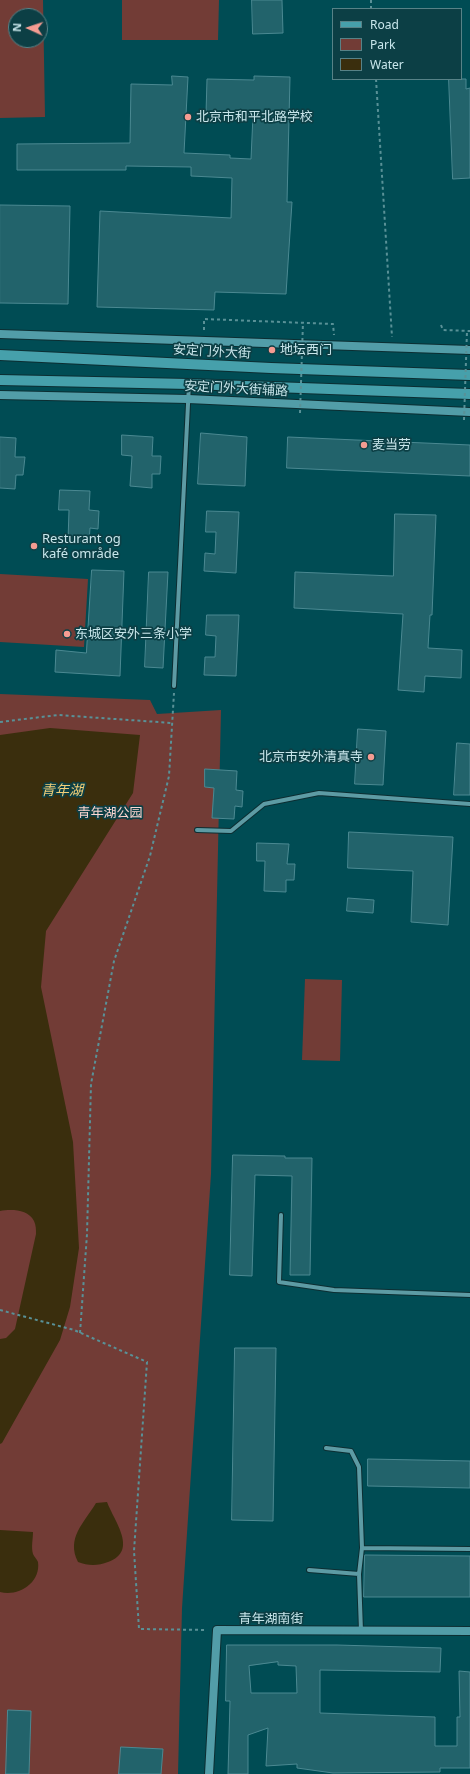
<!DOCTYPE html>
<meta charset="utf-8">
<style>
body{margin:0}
#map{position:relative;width:470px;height:1774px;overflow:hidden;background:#004c54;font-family:"Noto Sans",sans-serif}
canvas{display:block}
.legend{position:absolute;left:332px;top:8px;width:130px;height:72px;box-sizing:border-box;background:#0c3f45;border:1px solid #578287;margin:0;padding:5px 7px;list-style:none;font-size:12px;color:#c8e6eb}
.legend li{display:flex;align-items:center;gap:8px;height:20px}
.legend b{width:20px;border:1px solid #578287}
.north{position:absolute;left:8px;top:8px;width:40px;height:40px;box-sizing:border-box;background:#0c3f45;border:1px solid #578287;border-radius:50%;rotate:273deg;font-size:11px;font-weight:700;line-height:16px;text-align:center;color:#c8e6eb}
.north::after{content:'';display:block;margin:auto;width:14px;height:18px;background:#f59c92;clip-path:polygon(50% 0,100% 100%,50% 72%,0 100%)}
</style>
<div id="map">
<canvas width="470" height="1774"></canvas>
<ul class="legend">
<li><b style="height:5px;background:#46a0ab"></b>Road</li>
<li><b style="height:11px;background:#723c36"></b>Park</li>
<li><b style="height:11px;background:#3a2e0d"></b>Water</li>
</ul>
<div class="north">N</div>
</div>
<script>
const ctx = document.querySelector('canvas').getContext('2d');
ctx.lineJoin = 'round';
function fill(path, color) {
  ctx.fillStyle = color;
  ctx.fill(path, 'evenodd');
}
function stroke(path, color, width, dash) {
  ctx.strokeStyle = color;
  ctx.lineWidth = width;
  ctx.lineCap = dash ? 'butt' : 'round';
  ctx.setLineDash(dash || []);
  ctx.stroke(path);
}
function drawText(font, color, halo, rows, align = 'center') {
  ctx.font = font + ' "Noto Sans","Noto Sans SC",sans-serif';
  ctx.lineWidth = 3.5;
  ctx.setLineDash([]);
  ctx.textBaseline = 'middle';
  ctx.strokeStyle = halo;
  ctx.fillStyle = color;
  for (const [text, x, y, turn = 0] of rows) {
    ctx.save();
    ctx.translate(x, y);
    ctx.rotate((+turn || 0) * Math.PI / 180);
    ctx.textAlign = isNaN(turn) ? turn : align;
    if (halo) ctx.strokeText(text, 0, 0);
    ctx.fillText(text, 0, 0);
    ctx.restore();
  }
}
const green = new Path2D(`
 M 0,0 L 43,0 L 45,117 L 0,118 ZM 16,16 L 40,16 L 40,40 L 16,40 Z
 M 122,0 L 219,0 L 218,40 L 122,40 Z
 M 0,574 L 88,579 L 84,647 L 0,642 Z
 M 0,694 L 150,700 L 157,714 L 221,710 L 211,1174 L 182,1608 L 178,1774 L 0,1774 Z
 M 305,979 L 342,980 L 340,1061 L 302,1060 Z`);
const water = new Path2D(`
 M 50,728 L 140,735 L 133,793 L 46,931 L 41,987 L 73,1142 L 79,1248 L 70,1307 L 60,1340 L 2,1443 L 0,1444 L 0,1339 L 6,1338 L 15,1329 L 36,1234 C 36,1230 36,1225 34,1221 C 28,1209 11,1209 0,1211 L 0,735 Z
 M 107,1502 C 114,1521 139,1551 108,1562 C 98,1566 88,1566 78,1562 C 66,1538 84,1523 96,1503 Z
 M 0,1530 L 33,1532 C 33,1539 31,1547 33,1554 C 34,1557 37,1559 38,1562 C 41,1583 18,1597 0,1592 Z`);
const building = new Path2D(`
 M 252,0 L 282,0 L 283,33 L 253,34 Z
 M 172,76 L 188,77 L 184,153 L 230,155 L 230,158 L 251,159 L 253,115 L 206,114 L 207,79 L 254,80 L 254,76 L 290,77 L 287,202 L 292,202 L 286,294 L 215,292 L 214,310 L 97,307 L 100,211 L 231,218 L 232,178 L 191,176 L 191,167 L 126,166 L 126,170 L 17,170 L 17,144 L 130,143 L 131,84 L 172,85 Z
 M 449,79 L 466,79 L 466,89 L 470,88 L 470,178 L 453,179 Z
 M 0,205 L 70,206 L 68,304 L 0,303 Z
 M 201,433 L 247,437 L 245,486 L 198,484 Z
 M 122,435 L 153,437 L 152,456 L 161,456 L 160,474 L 152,474 L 152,488 L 130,486 L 132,456 L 122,455 Z
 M 0,437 L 16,438 L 15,457 L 25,457 L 23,475 L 16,475 L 15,489 L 0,488 Z
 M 288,437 L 470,445 L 470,476 L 287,468 Z
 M 60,490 L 90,491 L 89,510 L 99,511 L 98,529 L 90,528 L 89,542 L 68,541 L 69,510 L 59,510 Z
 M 207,511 L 239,512 L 236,573 L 204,571 L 205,553 L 215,554 L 216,532 L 206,532 Z
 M 395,514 L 436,515 L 432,615 L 430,615 L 428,648 L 462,650 L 461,678 L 425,676 L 424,692 L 398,690 L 403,614 L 294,608 L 295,572 L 393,576 Z
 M 92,570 L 124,571 L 120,676 L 55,672 L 56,650 L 86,653 Z
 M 149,572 L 168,572 L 163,668 L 145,667 Z
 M 207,615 L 239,615 L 236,676 L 204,675 L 205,657 L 215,657 L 216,636 L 206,635 Z
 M 358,729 L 386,731 L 383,785 L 355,784 Z
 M 457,743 L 470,744 L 470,795 L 454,795 Z
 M 205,769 L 237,771 L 236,790 L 243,791 L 242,807 L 235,806 L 234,819 L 212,818 L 214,788 L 205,787 Z
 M 349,832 L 453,837 L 448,925 L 411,922 L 413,871 L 348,868 Z
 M 257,843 L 289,844 L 287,864 L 295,864 L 294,880 L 286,880 L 286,892 L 264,891 L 265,861 L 257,861 Z
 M 348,898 L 374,900 L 373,913 L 347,911 Z
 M 233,1155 L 285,1156 L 285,1158 L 312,1158 L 310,1275 L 290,1275 L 292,1176 L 255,1175 L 252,1276 L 230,1275 Z
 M 235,1348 L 276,1348 L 273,1521 L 232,1520 Z
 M 368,1459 L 470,1461 L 470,1488 L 368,1486 Z
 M 365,1555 L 470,1556 L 470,1597 L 364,1597 Z
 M 227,1645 L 337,1645 L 441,1648 L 440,1672 L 320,1670 L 320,1713 L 435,1717 L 435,1746 L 457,1746 L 457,1717 L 460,1717 L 459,1671 L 470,1672 L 470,1768 L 440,1768 L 440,1772 L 333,1773 L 297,1768 L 297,1764 L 266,1766 L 268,1728 L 248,1735 L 248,1774 L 228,1774 L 230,1701 L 226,1701 ZM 278,1662 L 278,1665 L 296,1666 L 297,1693 L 251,1693 L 249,1666 Z
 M 8,1710 L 31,1711 L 29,1774 L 6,1774 Z
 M 121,1747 L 163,1749 L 161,1774 L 119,1774 Z`);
const path = new Path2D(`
 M 371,0 L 371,9
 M 376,79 L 392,337
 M 441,325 L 443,330 L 470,331
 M 204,330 L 204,319 L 333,324 L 334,335
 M 0,722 L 58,715 L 172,723
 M 0,1310 L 74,1330 L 147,1362 L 134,1551 L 139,1629 L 207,1630
 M 80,1333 L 87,1234 L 91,1084 L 114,961 L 150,856 L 169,776 L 174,693`);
const street = new Path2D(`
 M 174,686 L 189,384
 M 197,830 L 231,831 L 264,804 L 319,793 L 470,804
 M 281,1215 L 279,1282 L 334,1290 L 470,1295
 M 326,1448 L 351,1451 L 359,1467 L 362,1548 L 470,1549
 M 309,1570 L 359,1574 L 362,1548
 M 359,1574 L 361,1631`);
const secondary = new Path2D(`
 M 0,334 L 470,350
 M 0,395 L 188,399 L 470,412
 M 209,1774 L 217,1630 L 470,1631`);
const primary = new Path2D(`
 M 0,355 L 271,368 L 470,375
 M 0,380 L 189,384 L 470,394`);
const pathBridge = new Path2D(`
 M 300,413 L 303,322
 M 464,420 L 467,331`);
const markers = [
 [188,117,4,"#f59c92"],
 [272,350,4,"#f59c92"],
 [364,445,4,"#f59c92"],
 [34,546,4,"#f59c92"],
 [67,634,4,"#f59c92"],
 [371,757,4,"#f59c92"]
];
const poiNames = [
 ["北京市和平北路学校",196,117],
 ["地坛西门",280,350],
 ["麦当劳",372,445],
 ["Resturant og",42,539],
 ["kafé område",42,554],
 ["东城区安外三条小学",75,634],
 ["北京市安外清真寺",363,757,"right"]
];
const streetNames = [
 ["安定门外大街",212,352,3],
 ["安定门外大街辅路",236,389,3],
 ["青年湖南街",271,1619]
];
const parkNames = [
 ["青年湖公园",110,813]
];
const waterNames = [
 ["青年湖",62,791]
];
fill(green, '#723c36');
fill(water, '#3a2e0d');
fill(building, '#22636b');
stroke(building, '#4b8992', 1);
stroke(street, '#0c2e32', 6);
stroke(secondary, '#0c2e32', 10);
stroke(primary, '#0c2e32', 12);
stroke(path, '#599197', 2, [3, 3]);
stroke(street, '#5d9ba4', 4);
stroke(secondary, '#529da8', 8);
stroke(primary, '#46a0ab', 10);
stroke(pathBridge, '#599197', 2, [3, 3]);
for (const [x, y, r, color] of markers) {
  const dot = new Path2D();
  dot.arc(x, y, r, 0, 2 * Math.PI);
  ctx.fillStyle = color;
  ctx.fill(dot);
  stroke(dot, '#0c3f45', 1.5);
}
drawText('13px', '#c8e6eb', '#0c3f45', poiNames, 'left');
drawText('13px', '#c8e6eb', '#0c3f45', streetNames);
drawText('13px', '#fed6d0', '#0c3f45', parkNames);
drawText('italic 14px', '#f3ce77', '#0c3f45', waterNames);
</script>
